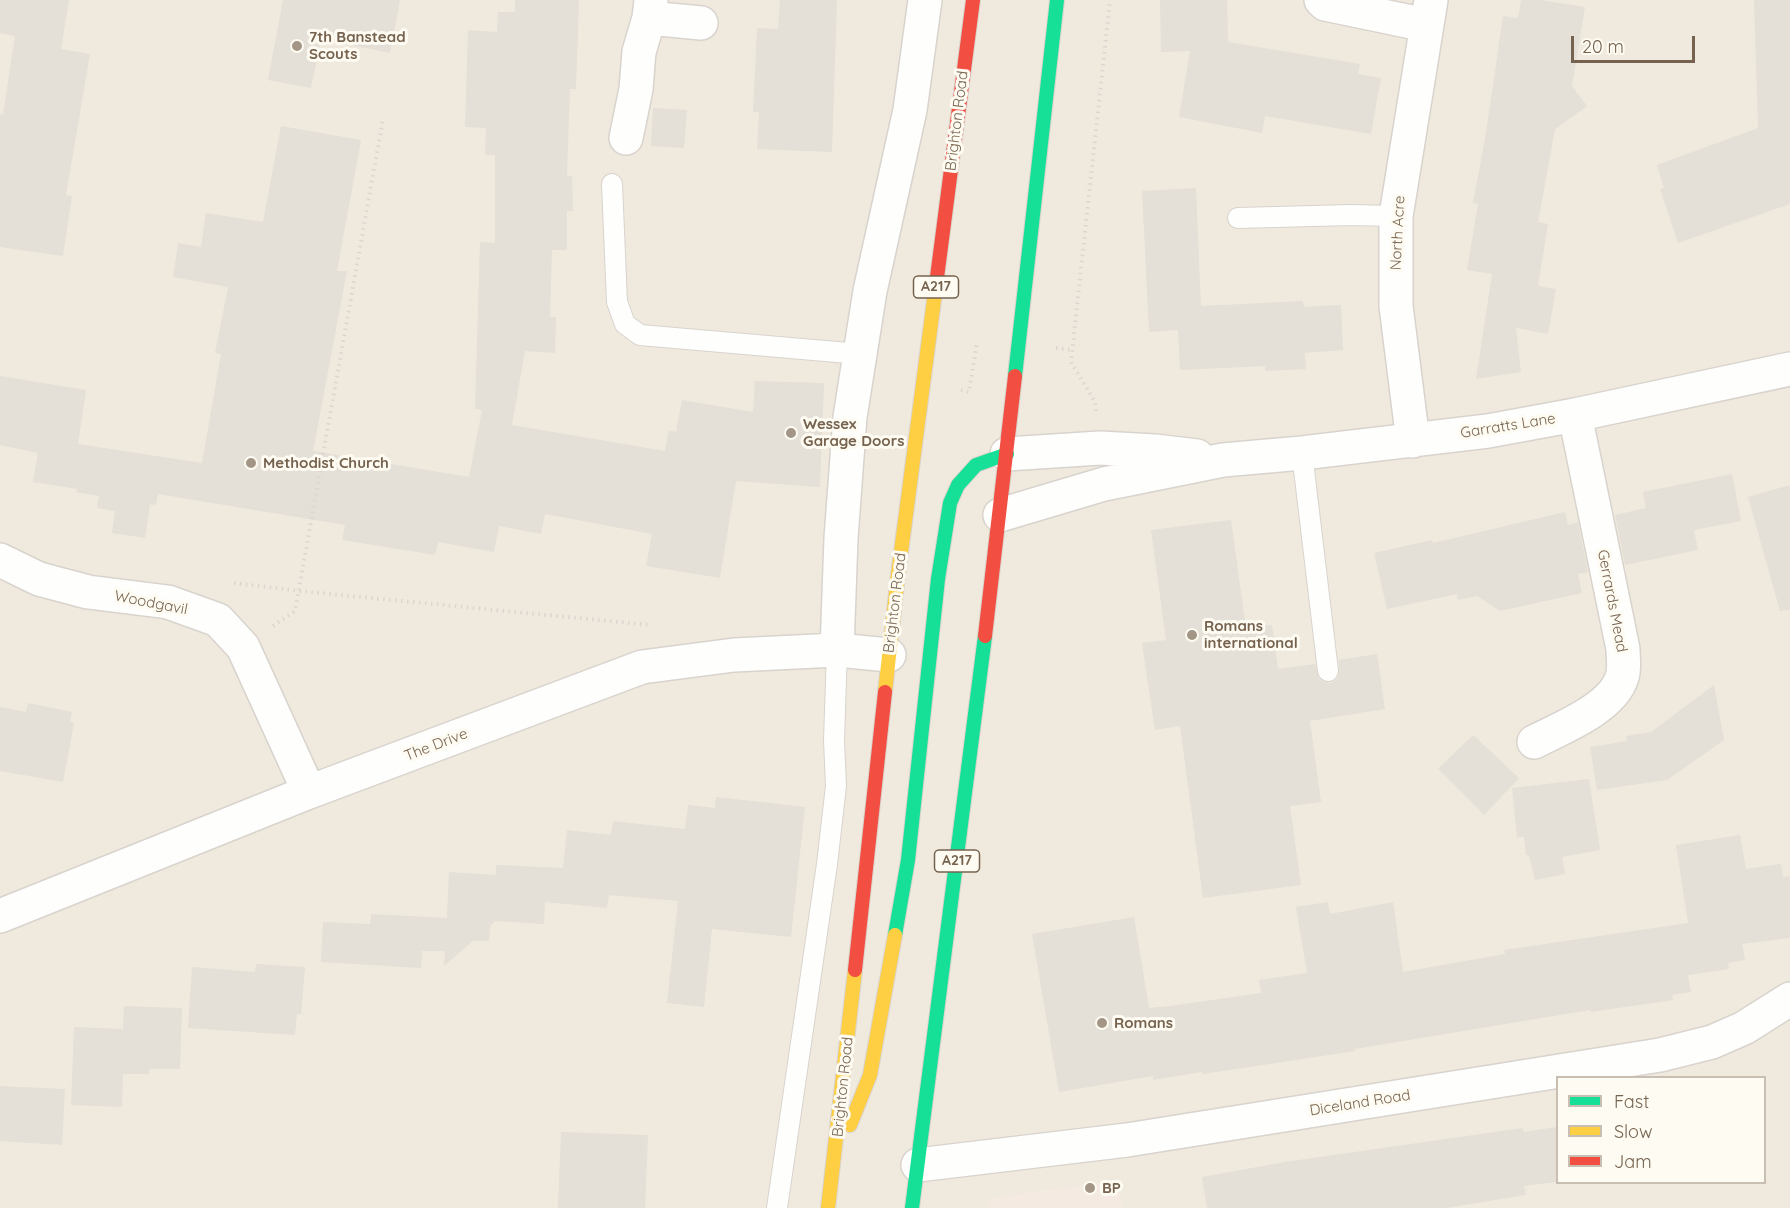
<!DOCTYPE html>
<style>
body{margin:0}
#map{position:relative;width:1790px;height:1208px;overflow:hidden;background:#f8f6f0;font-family:Quicksand,sans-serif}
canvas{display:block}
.legend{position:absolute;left:1556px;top:1076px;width:210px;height:108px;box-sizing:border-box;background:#fefbf2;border:2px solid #c8beb1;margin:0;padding:8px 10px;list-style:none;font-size:18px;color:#76634f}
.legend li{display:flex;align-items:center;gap:12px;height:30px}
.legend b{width:30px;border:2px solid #c8beb1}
.scale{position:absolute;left:1571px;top:36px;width:124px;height:27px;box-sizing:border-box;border:3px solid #76634f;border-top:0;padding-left:8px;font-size:18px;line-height:21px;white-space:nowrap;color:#76634f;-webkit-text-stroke:4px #fefbf2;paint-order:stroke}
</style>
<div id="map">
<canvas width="1790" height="1208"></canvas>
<ul class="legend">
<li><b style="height:8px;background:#16e098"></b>Fast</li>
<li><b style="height:8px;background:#ffcf43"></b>Slow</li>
<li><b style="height:8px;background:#f24e42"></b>Jam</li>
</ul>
<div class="scale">20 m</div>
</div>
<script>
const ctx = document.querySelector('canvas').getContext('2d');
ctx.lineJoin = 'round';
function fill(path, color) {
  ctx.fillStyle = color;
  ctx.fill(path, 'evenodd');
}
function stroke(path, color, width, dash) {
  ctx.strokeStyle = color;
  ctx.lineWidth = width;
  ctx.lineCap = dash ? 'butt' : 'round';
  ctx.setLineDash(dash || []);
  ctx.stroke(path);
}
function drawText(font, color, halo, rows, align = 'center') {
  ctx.font = font + ' Quicksand,sans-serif';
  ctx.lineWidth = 6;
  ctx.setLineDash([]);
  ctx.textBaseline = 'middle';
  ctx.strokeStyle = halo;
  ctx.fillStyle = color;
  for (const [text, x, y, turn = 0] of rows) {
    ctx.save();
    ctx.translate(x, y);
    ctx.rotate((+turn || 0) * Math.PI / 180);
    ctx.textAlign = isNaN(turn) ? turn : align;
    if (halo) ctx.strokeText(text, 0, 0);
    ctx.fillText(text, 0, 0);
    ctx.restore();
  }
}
const residential = new Path2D(`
 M 0,0 L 1790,0 L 1790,1208 L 0,1208 ZM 1558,1078 L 1764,1078 L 1764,1182 L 1558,1182 Z`);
const commercial = new Path2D(`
 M 1118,1181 L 1122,1208 L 986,1208 L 991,1200 L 1004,1196 Z`);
const building = new Path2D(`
 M 0,0 L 69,0 L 61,49 L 90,54 L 66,195 L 72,196 L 63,256 L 0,247 L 0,114 L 3,115 L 15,36 L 0,33 Z
 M 283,0 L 400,0 L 390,53 L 321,39 L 311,88 L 268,80 Z
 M 515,0 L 579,0 L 576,89 L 570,89 L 567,176 L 572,176 L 573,211 L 567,211 L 567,250 L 552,250 L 550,317 L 556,317 L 555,353 L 525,351 L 512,425 L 665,451 L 669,430 L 676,432 L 682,400 L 753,412 L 755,381 L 824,383 L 820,487 L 736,481 L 720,578 L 646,566 L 652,534 L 545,514 L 541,534 L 499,526 L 494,552 L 438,542 L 435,555 L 342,540 L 345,525 L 158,494 L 156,505 L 150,504 L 145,538 L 112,533 L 115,511 L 97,508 L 99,496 L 76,492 L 77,489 L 33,482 L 38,453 L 0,445 L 0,376 L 86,390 L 78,444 L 202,463 L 221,354 L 215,353 L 228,287 L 173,277 L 178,243 L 201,247 L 206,213 L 263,222 L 281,126 L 361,140 L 337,271 L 347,271 L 313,451 L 469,477 L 482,410 L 475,409 L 480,242 L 495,243 L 495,155 L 485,155 L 486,128 L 465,127 L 468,30 L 497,32 L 498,12 L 515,12 Z
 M 780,0 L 837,0 L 832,152 L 757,149 L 759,112 L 753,112 L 757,28 L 778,29 Z
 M 1160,0 L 1227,0 L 1228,42 L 1360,64 L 1358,74 L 1381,78 L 1371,134 L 1265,116 L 1262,133 L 1179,117 L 1190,51 L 1161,52 Z
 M 1521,0 L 1540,0 L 1585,7 L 1572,86 L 1587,106 L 1555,129 L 1538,222 L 1548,224 L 1538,286 L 1556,289 L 1548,334 L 1516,328 L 1521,372 L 1476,379 L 1492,274 L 1467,270 L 1478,204 L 1473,203 L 1486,133 L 1503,16 L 1518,18 Z
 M 1754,0 L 1790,0 L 1790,204 L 1678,243 L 1660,189 L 1664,188 L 1657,165 L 1758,128 Z
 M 653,108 L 687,110 L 684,148 L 651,146 Z
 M 1196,188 L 1201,306 L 1303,301 L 1304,307 L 1341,305 L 1343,350 L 1305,353 L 1306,369 L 1265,371 L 1265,366 L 1180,370 L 1178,330 L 1149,332 L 1142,191 Z
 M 1732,474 L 1741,521 L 1694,530 L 1698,550 L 1625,565 L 1615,515 L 1646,508 L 1643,492 Z
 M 1790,485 L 1790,610 L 1780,611 L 1748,497 Z
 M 1565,512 L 1568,525 L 1578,522 L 1588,572 L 1578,574 L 1582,593 L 1500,611 L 1477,596 L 1458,600 L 1457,594 L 1387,609 L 1374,553 L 1432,540 L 1433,543 Z
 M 1231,520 L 1246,628 L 1272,625 L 1278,669 L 1315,664 L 1319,679 L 1324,682 L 1330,683 L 1336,680 L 1339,675 L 1339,660 L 1377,654 L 1385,709 L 1310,721 L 1321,802 L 1290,806 L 1301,885 L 1203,898 L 1180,726 L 1155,730 L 1142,643 L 1166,640 L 1151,530 Z
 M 1714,685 L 1724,740 L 1667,780 L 1597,790 L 1590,747 L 1627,741 L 1626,736 L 1651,732 Z
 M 28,703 L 72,712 L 70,722 L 74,723 L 63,782 L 0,771 L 0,707 L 26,712 Z
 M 1473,735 L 1519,778 L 1484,815 L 1438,769 Z
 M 1589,779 L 1600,850 L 1562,857 L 1565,874 L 1535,880 L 1529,855 L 1526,855 L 1524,837 L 1517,837 L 1512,788 Z
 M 716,797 L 805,807 L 791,937 L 712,929 L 704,1007 L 667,1003 L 678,901 L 609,895 L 607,908 L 545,902 L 544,924 L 495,921 L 490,926 L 489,941 L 473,941 L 444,966 L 445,951 L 422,951 L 421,968 L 321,962 L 323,922 L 370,924 L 371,914 L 447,918 L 449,872 L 496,875 L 496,865 L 563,868 L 567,830 L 611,835 L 613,821 L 685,829 L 688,805 L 715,808 Z
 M 1740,835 L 1746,869 L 1781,864 L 1783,877 L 1790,876 L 1790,938 L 1742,944 L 1745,960 L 1728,963 L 1729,969 L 1688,975 L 1691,992 L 1672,995 L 1673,1000 L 1591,1012 L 1590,1010 L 1355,1049 L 1355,1051 L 1203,1074 L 1202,1072 L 1153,1080 L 1153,1076 L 1059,1092 L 1032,934 L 1134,917 L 1149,1008 L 1170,1006 L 1261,993 L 1259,980 L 1307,973 L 1296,907 L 1328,902 L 1330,914 L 1393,902 L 1403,972 L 1505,954 L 1504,950 L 1688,923 L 1676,845 Z
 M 256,964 L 305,967 L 301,1014 L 297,1014 L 295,1035 L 188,1028 L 192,967 L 255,972 Z
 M 124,1006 L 182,1008 L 180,1069 L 149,1069 L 149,1074 L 123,1074 L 122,1107 L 71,1105 L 74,1027 L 123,1029 Z
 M 0,1086 L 65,1089 L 62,1145 L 0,1141 Z
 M 1557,1127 L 1557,1182 L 1524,1186 L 1526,1195 L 1446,1208 L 1207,1208 L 1202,1177 L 1285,1162 L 1523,1128 L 1524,1132 Z
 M 561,1132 L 648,1135 L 645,1208 L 558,1208 Z`);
const path = new Path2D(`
 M 1056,348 L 1073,350
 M 961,390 L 969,392 L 977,342
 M 1096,411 L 1095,402 L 1071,362 L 1110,0
 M 234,583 L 299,591 L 650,625
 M 273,626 L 295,611 L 383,119`);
const lane = new Path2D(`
 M 612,184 L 617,302 L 625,324 L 640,335 L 860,354
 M 1238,218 L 1351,215 L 1396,216
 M 1302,453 L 1328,671
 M 777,1208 L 827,864 L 836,786 L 834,740 L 837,650`);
const street = new Path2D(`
 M 1321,0 L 1325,4 L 1426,25
 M 649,18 L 701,23
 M 626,138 L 636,89 L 639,52 L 649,18 L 651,0
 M 1413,441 L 1396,306 L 1396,216 L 1431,0
 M 1007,454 L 1100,448 L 1155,451 L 1197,456
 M 1000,515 L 1104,484 L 1223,460 L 1302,453 L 1488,431 L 1575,415 L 1790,369
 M 0,560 L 39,579 L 88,592 L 168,602 L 218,620 L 243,647 L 309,792
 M 837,650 L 841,538 L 850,417 L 870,291 L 910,110 L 925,0
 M 1534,742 C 1561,728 1613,708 1622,677 C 1625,669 1623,657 1623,649 L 1575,415
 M 0,916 L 309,792 L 642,667 L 734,655 L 837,650 L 889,655
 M 918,1165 L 1127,1140 L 1660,1055 L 1712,1042 L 1744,1028 L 1790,999`);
const fast = new Path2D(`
 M 1015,376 L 1057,0
 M 895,935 L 908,860 L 938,579 L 950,503 L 958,485 L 976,465 L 1007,454
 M 912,1208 L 985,636`);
const slow = new Path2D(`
 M 885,692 L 898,575 L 936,285
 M 850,1125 L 870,1075 L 895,935
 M 828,1208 L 855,970`);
const jam = new Path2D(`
 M 936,285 L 973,0
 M 985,636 L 1015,376
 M 855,970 L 885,692`);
const markers = [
 [297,46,6,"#a49687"],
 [791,433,6,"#a49687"],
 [251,463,6,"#a49687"],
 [1192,635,6,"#a49687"],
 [1102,1023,6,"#a49687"],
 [1090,1188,6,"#a49687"]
];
const shields = [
 [936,287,45],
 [957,861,45]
];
const shieldNames = [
 ["A217",936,287],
 ["A217",957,861]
];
const poiNames = [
 ["7th Banstead",309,37],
 ["Scouts",309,54],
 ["Wessex",803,424],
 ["Garage Doors",803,441],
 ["Methodist Church",263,463],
 ["Romans",1204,626],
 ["international",1204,643],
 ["Romans",1114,1023],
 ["BP",1102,1188]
];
const streetNames = [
 ["Brighton Road",957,121,-83],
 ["North Acre",1398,233,-87],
 ["Garratts Lane",1508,426,-9],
 ["Gerrards Mead",1612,601,79],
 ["Woodgavil",151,603,11],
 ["Brighton Road",895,603,-83],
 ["The Drive",436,745,-21],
 ["Brighton Road",843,1087,-84],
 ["Diceland Road",1360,1103,-9]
];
fill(residential, '#f0eade');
fill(commercial, '#f5eae1');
fill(building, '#e4dfd7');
stroke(lane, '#d8d3cd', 22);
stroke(street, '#d8d3cd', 36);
stroke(fast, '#d9d3cc', 16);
stroke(slow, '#d9d3cc', 16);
stroke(jam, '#d9d3cc', 16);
stroke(path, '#dad6d0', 4, [1.5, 4.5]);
stroke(lane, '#fefefd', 20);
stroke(street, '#fefefd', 33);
stroke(fast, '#16e098', 14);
stroke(slow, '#ffcf43', 14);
stroke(jam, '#f24e42', 14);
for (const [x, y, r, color] of markers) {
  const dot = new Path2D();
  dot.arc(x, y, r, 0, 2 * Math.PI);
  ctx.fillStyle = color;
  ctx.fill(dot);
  stroke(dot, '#fefbf2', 2);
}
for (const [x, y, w] of shields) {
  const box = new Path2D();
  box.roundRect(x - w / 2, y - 11, w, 22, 4.5);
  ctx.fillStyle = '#fefbf2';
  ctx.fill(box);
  stroke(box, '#76634f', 1.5);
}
drawText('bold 14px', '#76634f', null, shieldNames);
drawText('bold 15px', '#76634f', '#fefbf2', poiNames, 'left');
drawText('15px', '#76634f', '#fefbf2', streetNames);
</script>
